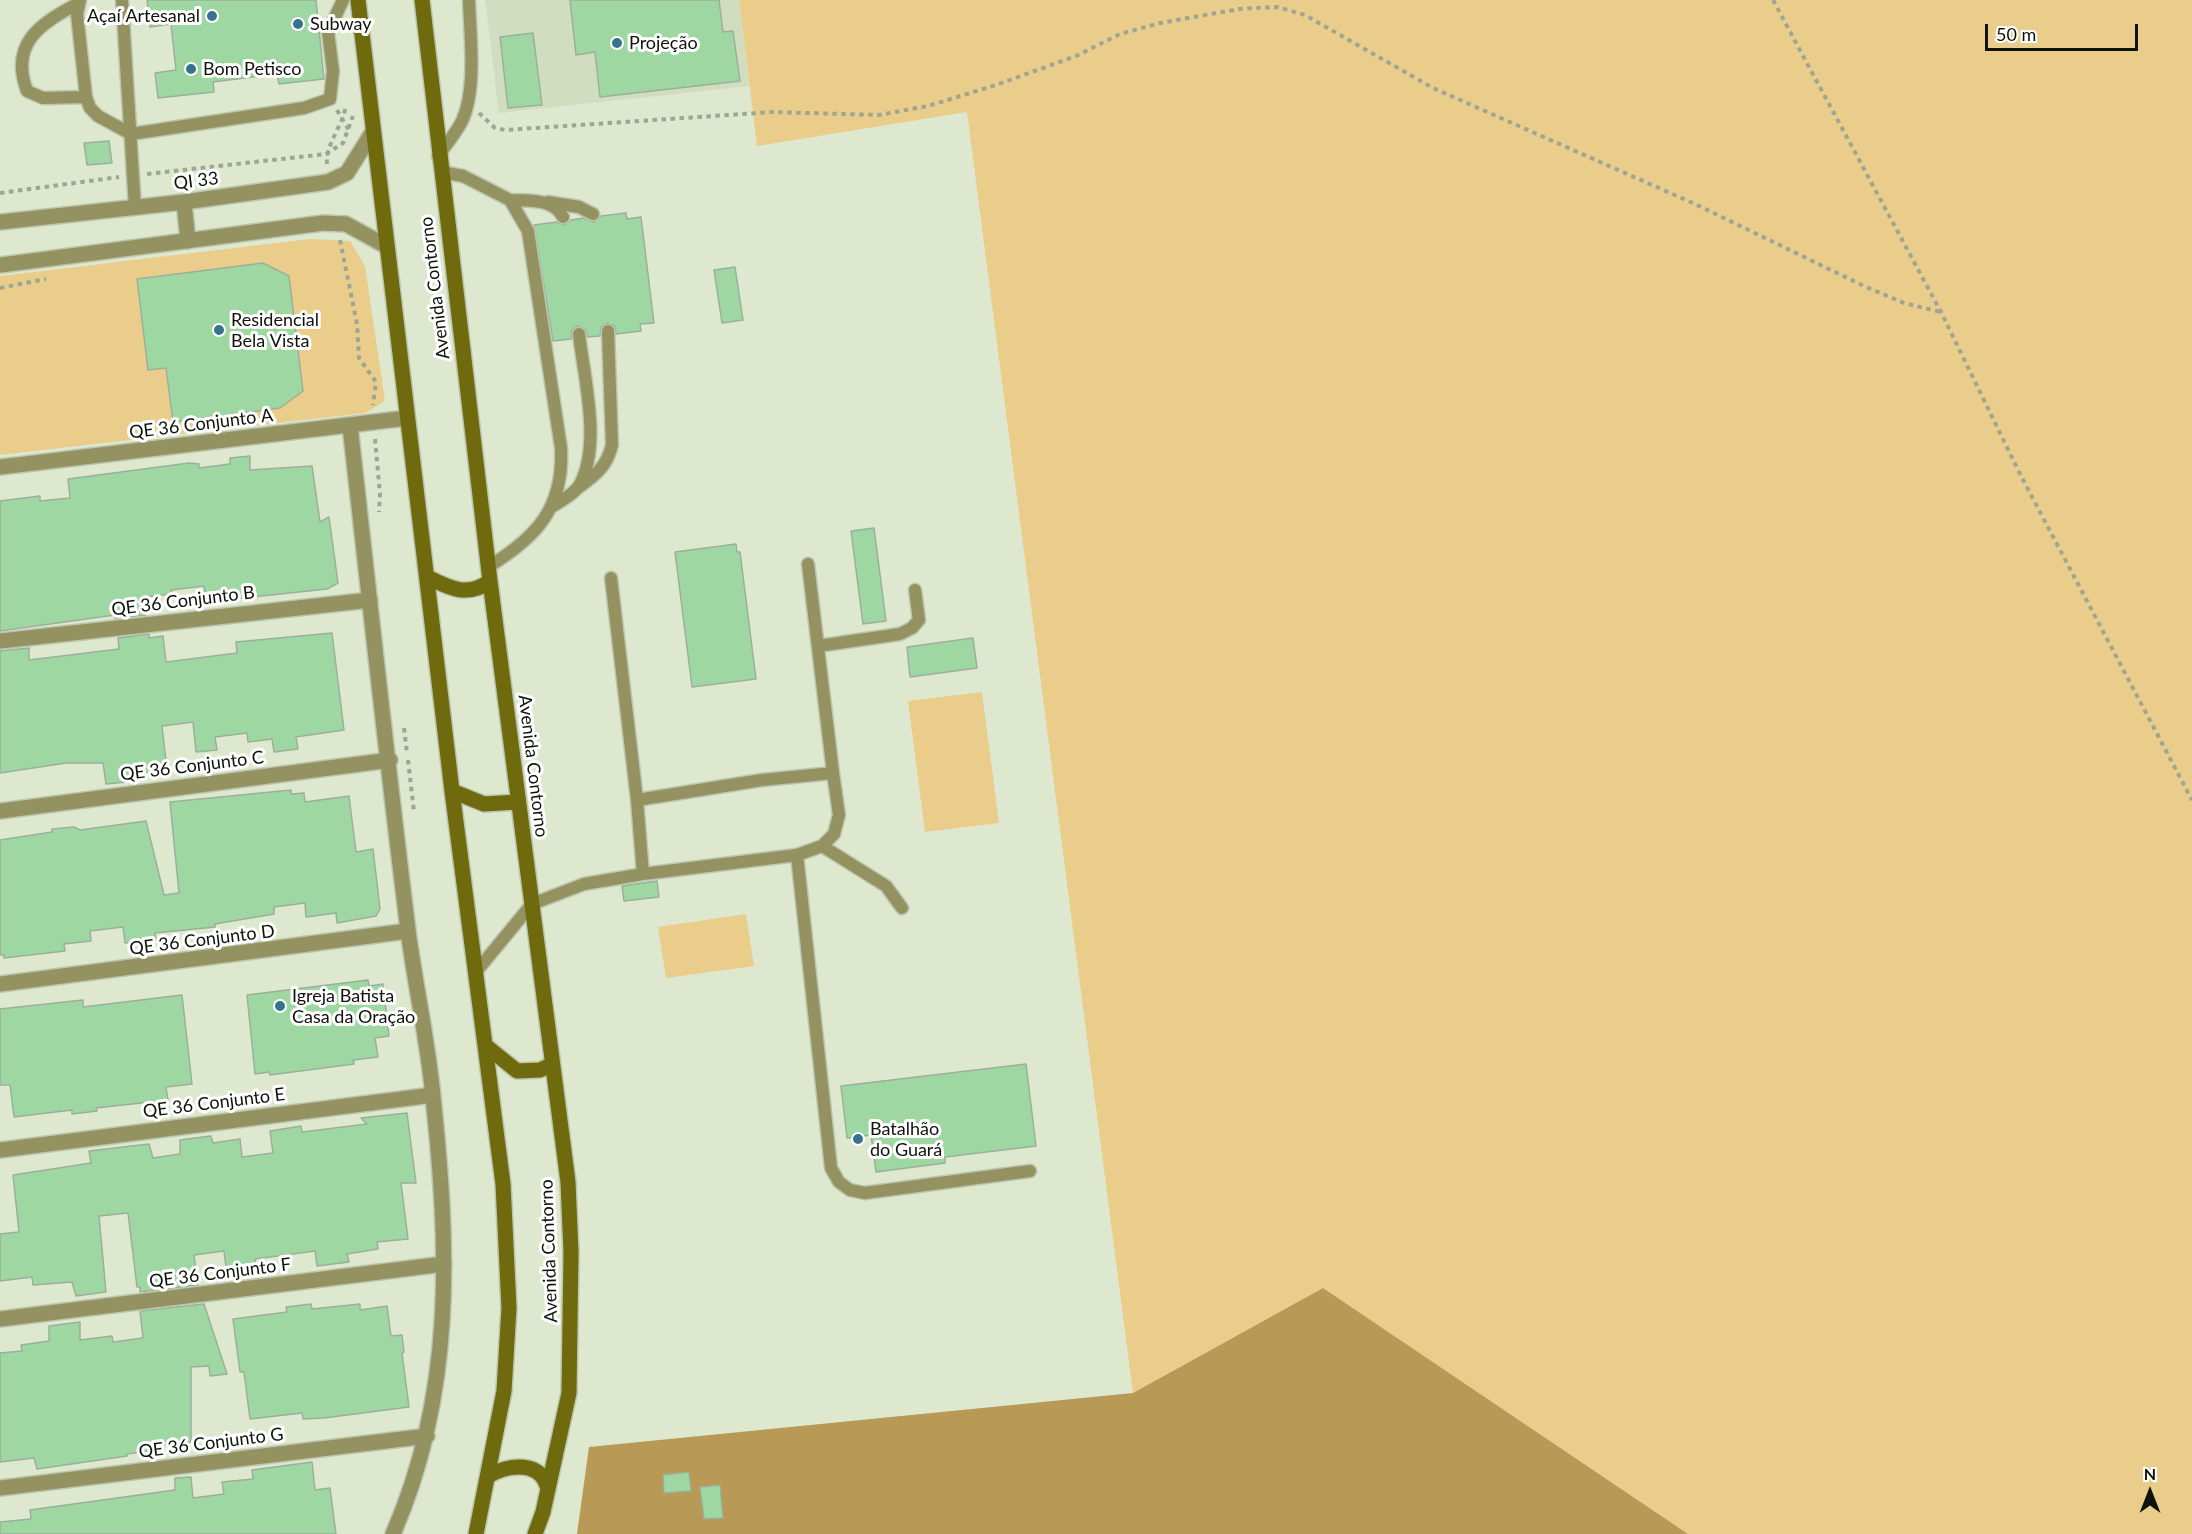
<!DOCTYPE html>
<meta charset="utf-8">
<style>
body{margin:0}
#map{position:relative;width:2192px;height:1534px;overflow:hidden;background:#dde8cf;font-family:Lato,sans-serif}
canvas{display:block}
.north{position:absolute;left:2120px;top:1462px;width:60px;height:60px;-webkit-text-stroke:4px #fff;paint-order:stroke;rotate:0deg;font-size:16px;font-weight:700;line-height:24px;text-align:center;color:#0f120a}
.north::after{content:'';display:block;margin:auto;width:21px;height:27px;background:#0f120a;clip-path:polygon(50% 0,100% 100%,50% 72%,0 100%)}
.scale{position:absolute;left:1985px;top:24px;width:153px;height:27px;box-sizing:border-box;border:3px solid #0f120a;border-top:0;padding-left:8px;font-size:18px;line-height:21px;white-space:nowrap;color:#0f120a;-webkit-text-stroke:4px #fff;paint-order:stroke}
</style>
<div id="map">
<canvas width="2192" height="1534"></canvas>
<div class="north">N</div>
<div class="scale">50 m</div>
</div>
<script>
const ctx = document.querySelector('canvas').getContext('2d');
ctx.lineJoin = 'round';
function fill(path, color) {
  ctx.fillStyle = color;
  ctx.fill(path, 'evenodd');
}
function stroke(path, color, width, dash) {
  ctx.strokeStyle = color;
  ctx.lineWidth = width;
  ctx.lineCap = dash ? 'butt' : 'round';
  ctx.setLineDash(dash || []);
  ctx.stroke(path);
}
function drawText(font, color, halo, rows, align = 'center') {
  ctx.font = font + ' Lato,sans-serif';
  ctx.lineWidth = 6;
  ctx.setLineDash([]);
  ctx.textBaseline = 'middle';
  ctx.strokeStyle = halo;
  ctx.fillStyle = color;
  for (const [text, x, y, turn = 0] of rows) {
    ctx.save();
    ctx.translate(x, y);
    ctx.rotate((+turn || 0) * Math.PI / 180);
    ctx.textAlign = isNaN(turn) ? turn : align;
    if (halo) ctx.strokeText(text, 0, 0);
    ctx.fillText(text, 0, 0);
    ctx.restore();
  }
}
const built = new Path2D(`
 M 485,0 L 739,0 L 749,86 L 499,113 Z`);
const green = new Path2D(`
 M 739,0 L 2192,0 L 2192,1534 L 1688,1534 L 1323,1288 L 1133,1393 L 967,112 L 757,146 Z
 M 310,239 L 350,241 L 365,266 L 385,401 L 365,413 L 0,455 L 0,276 Z
 M 982,692 L 999,823 L 925,832 L 908,701 Z
 M 746,914 L 754,966 L 666,978 L 658,927 Z`);
const forest = new Path2D(`
 M 1323,1288 L 1688,1534 L 577,1534 L 589,1447 L 1133,1393 Z`);
const building = new Path2D(`
 M 147,0 L 316,0 L 324,79 L 279,84 L 277,74 L 213,82 L 214,92 L 158,98 L 155,73 L 176,70 L 174,52 L 171,24 L 150,27 Z
 M 570,0 L 719,0 L 723,32 L 733,31 L 740,81 L 600,97 L 595,52 L 576,55 Z
 M 533,33 L 542,105 L 508,108 L 500,37 Z
 M 109,141 L 112,163 L 87,165 L 84,143 Z
 M 626,213 L 627,219 L 641,217 L 654,323 L 640,324 L 641,331 L 616,334 L 615,326 L 607,323 L 601,327 L 600,336 L 588,337 L 585,329 L 577,326 L 572,330 L 571,339 L 553,341 L 534,225 L 556,222 L 564,225 L 571,220 L 584,218 L 594,222 L 601,216 Z
 M 263,263 L 289,276 L 303,391 L 280,408 L 173,422 L 166,368 L 148,370 L 137,279 Z
 M 735,267 L 743,320 L 722,323 L 714,270 Z
 M 250,456 L 250,470 L 312,466 L 320,522 L 329,517 L 338,583 L 327,589 L 206,602 L 204,586 L 171,590 L 172,594 L 144,597 L 146,615 L 115,618 L 115,615 L 0,631 L 0,501 L 40,496 L 40,501 L 70,498 L 68,479 L 189,463 L 199,464 L 199,468 L 230,464 L 230,458 Z
 M 874,528 L 886,621 L 863,624 L 851,531 Z
 M 736,544 L 737,552 L 740,552 L 756,679 L 692,687 L 675,552 Z
 M 332,633 L 344,730 L 296,737 L 298,749 L 274,752 L 272,739 L 248,742 L 247,733 L 215,737 L 217,750 L 196,752 L 193,722 L 162,726 L 167,770 L 134,774 L 136,781 L 106,784 L 103,763 L 66,763 L 0,773 L 0,651 L 29,648 L 29,660 L 119,649 L 118,638 L 149,634 L 149,638 L 163,636 L 166,662 L 237,653 L 236,642 Z
 M 973,638 L 977,668 L 910,677 L 907,647 Z
 M 291,790 L 291,794 L 304,793 L 305,802 L 349,796 L 356,852 L 373,849 L 380,909 L 376,916 L 337,923 L 336,913 L 306,917 L 305,903 L 274,907 L 274,914 L 215,924 L 215,927 L 155,933 L 156,940 L 125,943 L 123,927 L 90,931 L 91,941 L 64,944 L 65,951 L 4,958 L 4,955 L 0,955 L 0,840 L 52,832 L 52,829 L 74,827 L 80,830 L 146,821 L 164,895 L 179,893 L 170,802 Z
 M 657,881 L 659,897 L 624,901 L 622,886 Z
 M 368,980 L 369,986 L 383,984 L 389,1036 L 375,1038 L 378,1057 L 353,1060 L 354,1064 L 270,1075 L 269,1072 L 255,1074 L 247,995 Z
 M 182,995 L 192,1084 L 166,1087 L 168,1100 L 96,1108 L 97,1111 L 72,1114 L 72,1110 L 14,1117 L 10,1085 L 0,1085 L 0,1009 L 83,1000 L 83,1007 Z
 M 1026,1064 L 1036,1146 L 945,1157 L 945,1163 L 876,1172 L 871,1135 L 847,1138 L 841,1086 Z
 M 407,1113 L 416,1183 L 401,1183 L 408,1239 L 377,1242 L 378,1249 L 347,1254 L 349,1262 L 317,1266 L 315,1251 L 255,1259 L 257,1272 L 227,1276 L 224,1251 L 194,1255 L 198,1285 L 140,1292 L 140,1287 L 137,1287 L 128,1213 L 99,1216 L 106,1292 L 76,1296 L 72,1282 L 33,1285 L 32,1277 L 0,1281 L 0,1234 L 19,1232 L 13,1175 L 91,1163 L 89,1151 L 149,1144 L 153,1158 L 180,1154 L 180,1140 L 211,1136 L 213,1143 L 240,1139 L 242,1157 L 273,1153 L 270,1131 L 301,1126 L 302,1132 L 367,1124 L 361,1118 Z
 M 204,1304 L 227,1374 L 210,1376 L 209,1366 L 191,1367 L 191,1442 L 157,1446 L 158,1450 L 127,1454 L 127,1456 L 37,1469 L 34,1458 L 0,1462 L 0,1353 L 22,1351 L 21,1345 L 49,1341 L 49,1326 L 80,1322 L 80,1340 L 112,1336 L 113,1342 L 143,1338 L 140,1311 Z
 M 311,1304 L 312,1309 L 360,1304 L 360,1310 L 387,1306 L 391,1336 L 402,1335 L 404,1352 L 402,1353 L 409,1407 L 324,1418 L 303,1419 L 302,1413 L 250,1419 L 244,1372 L 240,1372 L 233,1319 L 287,1312 L 286,1307 Z
 M 312,1462 L 315,1490 L 330,1488 L 336,1534 L 0,1534 L 0,1522 L 31,1519 L 30,1510 L 175,1490 L 175,1478 L 191,1477 L 193,1498 L 224,1494 L 222,1482 L 253,1479 L 252,1470 Z
 M 689,1472 L 691,1491 L 664,1493 L 663,1475 Z
 M 720,1485 L 723,1518 L 704,1519 L 700,1487 Z`);
const path = new Path2D(`
 M 1773,0 L 1941,312 L 2021,476 L 2192,800
 M 337,110 L 350,132
 M 479,113 L 495,128 L 505,130 L 773,112 L 879,115 L 928,106 L 996,85 L 1076,56 L 1120,34 L 1160,23 L 1239,9 L 1277,7 L 1305,15 L 1433,88 L 1695,204 L 1866,287 L 1904,303 L 1941,312
 M 327,164 C 325,145 343,126 346,105
 M 147,174 L 326,154 L 343,143 L 353,116
 M 0,193 L 119,177
 M 340,240 L 357,324 L 359,358 L 376,382 L 373,405
 M 0,288 L 46,279
 M 375,439 L 380,494 L 379,512
 M 404,728 L 407,753
 M 408,760 L 414,812`);
const service = new Path2D(`
 M 80,0 L 77,14 L 86,97 L 90,108 L 98,116 L 131,134 L 304,108 L 330,99 L 333,71 L 328,32 L 343,0
 M 122,0 L 135,208
 M 79,3 C 41,23 9,43 27,91 L 43,98 L 86,97
 M 438,156 C 446,145 456,133 462,121 C 477,89 470,35 469,0
 M 441,172 L 463,176 L 510,200 L 528,231 L 561,448 C 564,508 537,537 488,567
 M 510,200 C 529,201 553,198 563,217
 M 548,202 L 579,207 L 593,214
 M 579,487 C 596,475 607,466 612,445 L 608,331
 M 553,506 C 561,501 574,494 579,486 C 602,446 584,378 579,334
 M 808,564 L 833,773
 M 818,646 L 900,634 L 912,628 L 919,620 L 915,590
 M 637,800 L 762,780 L 833,773 L 839,815 L 834,834 L 822,846 L 797,855 L 643,874
 M 822,846 L 886,886 L 902,908
 M 797,855 L 831,1168 L 839,1182 L 850,1190 L 865,1193 L 1030,1171
 M 475,973 L 532,904 L 584,884 L 643,874 L 637,800 L 611,578`);
const minor = new Path2D(`
 M 350,426 C 369,594 387,762 408,930 C 415,985 428,1041 433,1097 C 449,1247 455,1392 393,1534
 M 0,467 L 407,418
 M 0,641 L 370,600
 M 0,811 L 390,760
 M 0,984 L 408,931
 M 0,1150 L 433,1095
 M 0,1319 L 444,1264
 M 0,1488 L 427,1436`);
const tertiary = new Path2D(`
 M 184,202 L 188,241
 M 0,222 L 184,202 L 328,182 L 347,173 L 372,133
 M 0,265 L 323,223 L 346,224 L 386,246`);
const secondary = new Path2D(`
 M 358,0 L 452,791 L 503,1184 L 509,1308 L 504,1391 L 476,1534
 M 422,0 L 490,581 L 568,1182 L 571,1252 L 569,1393 L 543,1512 L 535,1534
 M 427,577 C 449,588 468,598 490,581
 M 452,791 L 484,804 L 518,802
 M 486,1046 L 517,1071 L 540,1070 L 551,1065
 M 488,1476 C 508,1464 543,1460 548,1490`);
const markers = [
 [212,16,6,"#37738b"],
 [298,24,6,"#37738b"],
 [617,43,6,"#37738b"],
 [191,69,6,"#37738b"],
 [219,330,6,"#37738b"],
 [280,1006,6,"#37738b"],
 [858,1139,6,"#37738b"]
];
const poiNames = [
 ["Açaí Artesanal",200,16,"right"],
 ["Subway",310,24],
 ["Projeção",629,43],
 ["Bom Petisco",203,69],
 ["Residencial",231,320],
 ["Bela Vista",231,341],
 ["Igreja Batista",292,996],
 ["Casa da Oração",292,1017],
 ["Batalhão",870,1129],
 ["do Guará",870,1150]
];
const streetNames = [
 ["QI 33",196,181,-7],
 ["Avenida Contorno",435,288,-97],
 ["QE 36 Conjunto A",201,424,-7],
 ["QE 36 Conjunto B",183,601,-7],
 ["QE 36 Conjunto C",192,766,-7],
 ["Avenida Contorno",533,766,83],
 ["QE 36 Conjunto D",202,940,-7],
 ["QE 36 Conjunto E",214,1103,-7],
 ["Avenida Contorno",549,1251,-92],
 ["QE 36 Conjunto F",220,1273,-7],
 ["QE 36 Conjunto G",211,1443,-7]
];
fill(built, '#d0ddbe');
fill(green, '#ebcd8b');
fill(forest, '#b89955');
fill(building, '#9ed7a2');
stroke(building, '#9caf9c', 1.5);
stroke(service, '#bcc6af', 15);
stroke(minor, '#bcc6af', 18);
stroke(tertiary, '#bcc6af', 18);
stroke(secondary, '#bcc6af', 18);
stroke(path, '#9da692', 4, [4.5, 4.5]);
stroke(service, '#949260', 12);
stroke(minor, '#949260', 15);
stroke(tertiary, '#949260', 15);
stroke(secondary, '#6f6a0d', 15);
for (const [x, y, r, color] of markers) {
  const dot = new Path2D();
  dot.arc(x, y, r, 0, 2 * Math.PI);
  ctx.fillStyle = color;
  ctx.fill(dot);
  stroke(dot, '#fff', 2);
}
drawText('18px', '#0f120a', '#fff', poiNames, 'left');
drawText('18px', '#0f120a', '#fff', streetNames);
</script>
